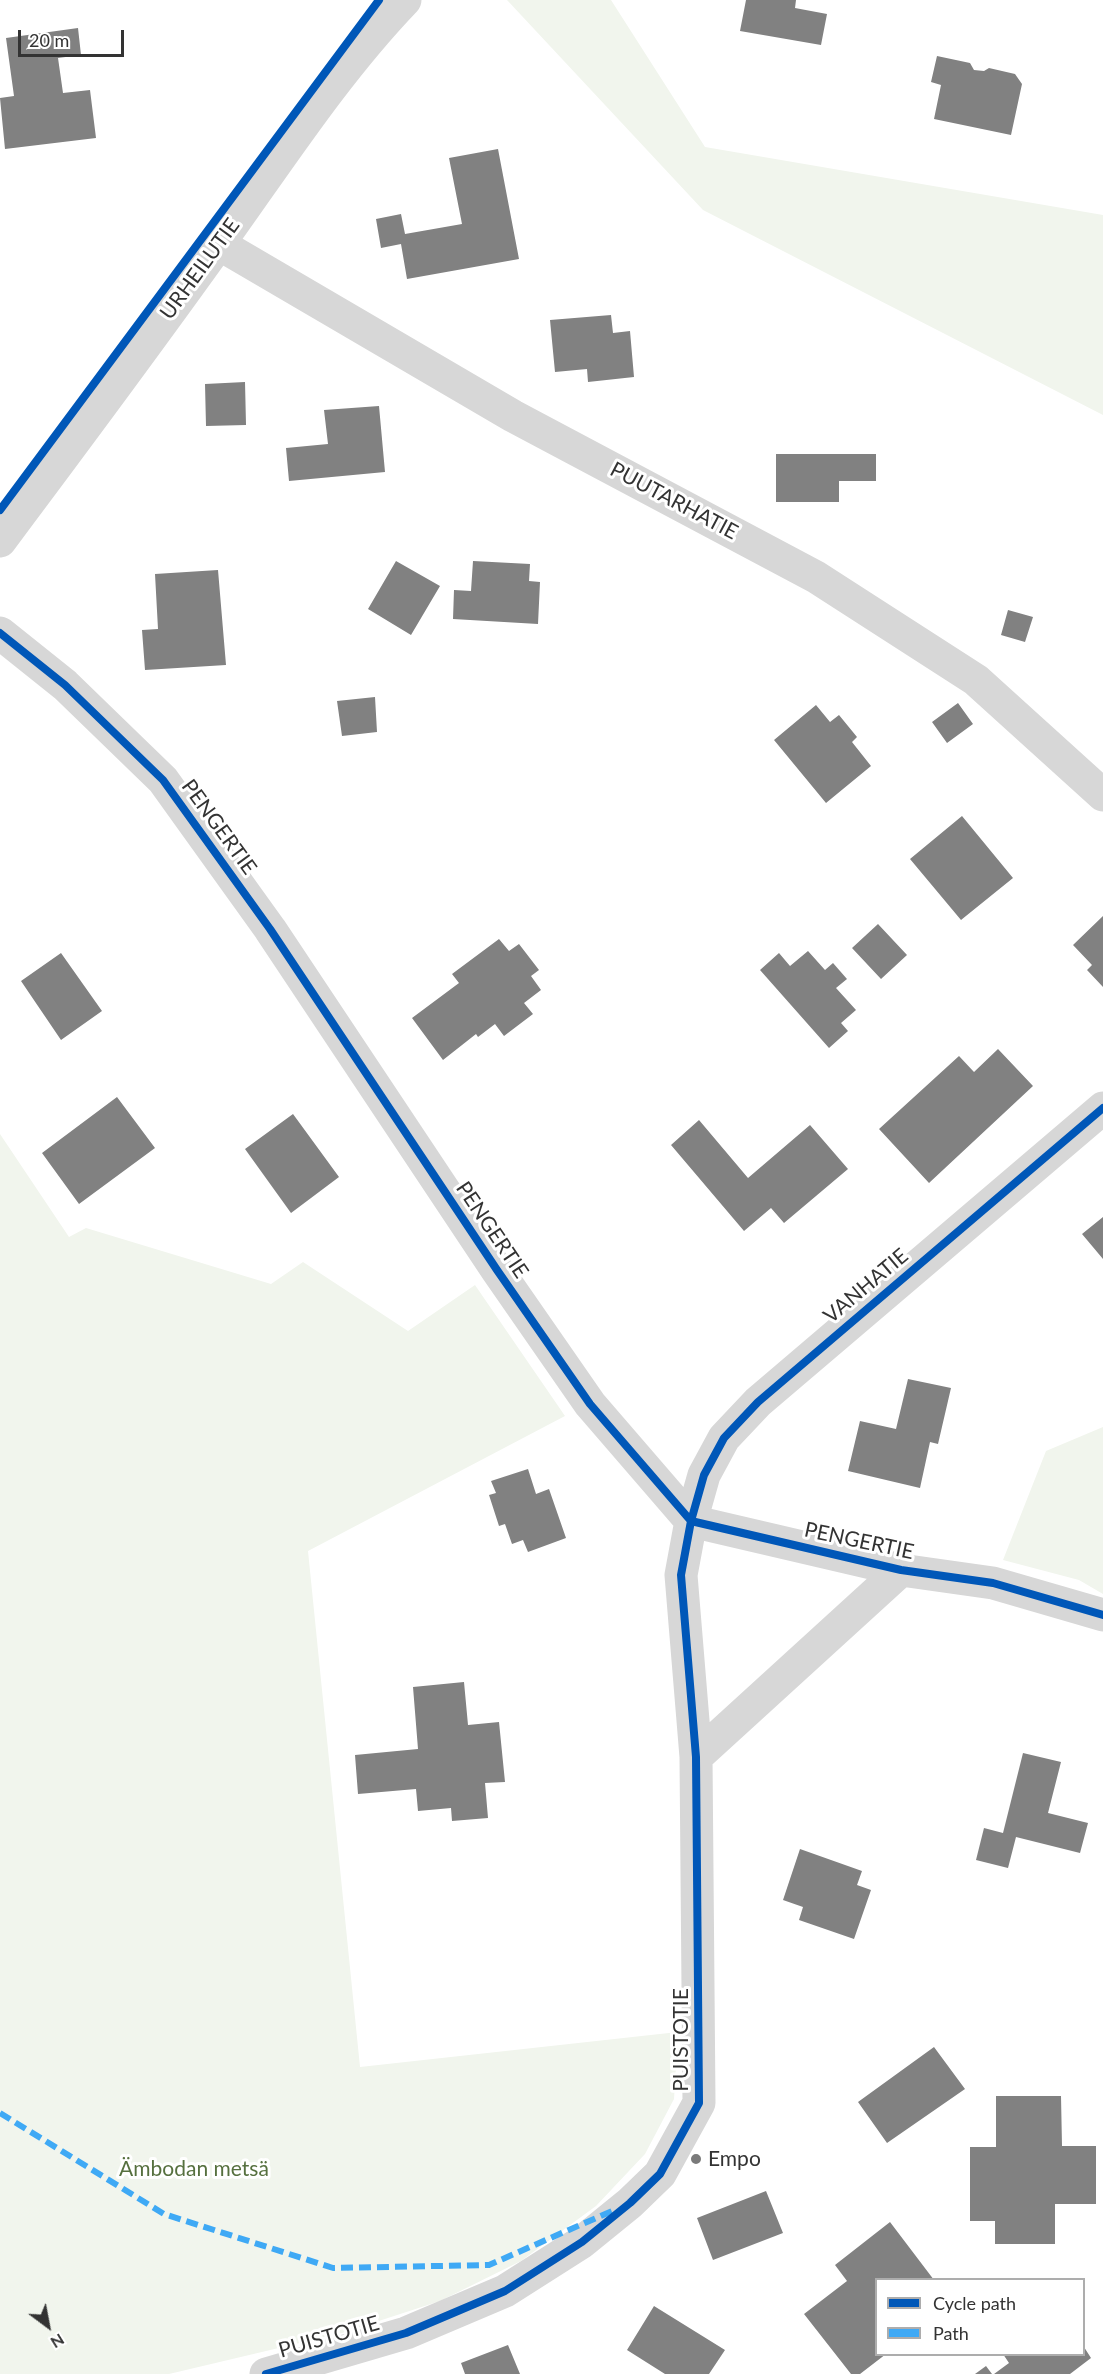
<!DOCTYPE html>
<meta charset="utf-8">
<style>
body{margin:0}
#map{position:relative;width:1103px;height:2374px;overflow:hidden;background:#fff;font-family:Lato,sans-serif}
canvas{display:block}
.legend{position:absolute;left:875px;top:2278px;width:210px;height:78px;box-sizing:border-box;background:#fff;border:2px solid #adadad;margin:0;padding:8px 10px;list-style:none;font-size:18px;color:#333}
.legend li{display:flex;align-items:center;gap:12px;height:30px}
.legend b{width:30px;border:2px solid #adadad}
.north{position:absolute;left:18px;top:2296px;width:60px;height:60px;-webkit-text-stroke:4px #fff;paint-order:stroke;rotate:148deg;font-size:16px;font-weight:700;line-height:24px;text-align:center;color:#333}
.north::after{content:'';display:block;margin:auto;width:21px;height:27px;background:#333;clip-path:polygon(50% 0,100% 100%,50% 72%,0 100%)}
.scale{position:absolute;left:18px;top:30px;width:106px;height:27px;box-sizing:border-box;border:3px solid #333;border-top:0;padding-left:8px;font-size:18px;line-height:21px;white-space:nowrap;color:#333;-webkit-text-stroke:4px #fff;paint-order:stroke}
</style>
<div id="map">
<canvas width="1103" height="2374"></canvas>
<ul class="legend">
<li><b style="height:8px;background:#0057b8"></b>Cycle path</li>
<li><b style="height:8px;background:#3fa9f5"></b>Path</li>
</ul>
<div class="north">N</div>
<div class="scale">20 m</div>
</div>
<script>
const ctx = document.querySelector('canvas').getContext('2d');
ctx.lineJoin = 'round';
function fill(path, color) {
  ctx.fillStyle = color;
  ctx.fill(path, 'evenodd');
}
function stroke(path, color, width, dash) {
  ctx.strokeStyle = color;
  ctx.lineWidth = width;
  ctx.lineCap = dash ? 'butt' : 'round';
  ctx.setLineDash(dash || []);
  ctx.stroke(path);
}
function drawText(font, color, halo, rows, align = 'center') {
  ctx.font = font + ' Lato,sans-serif';
  ctx.lineWidth = 6;
  ctx.setLineDash([]);
  ctx.textBaseline = 'middle';
  ctx.strokeStyle = halo;
  ctx.fillStyle = color;
  for (const [text, x, y, turn = 0] of rows) {
    ctx.save();
    ctx.translate(x, y);
    ctx.rotate((+turn || 0) * Math.PI / 180);
    ctx.textAlign = isNaN(turn) ? turn : align;
    if (halo) ctx.strokeText(text, 0, 0);
    ctx.fillText(text, 0, 0);
    ctx.restore();
  }
}
const green = new Path2D(`
 M 507,0 L 611,0 L 705,147 L 1103,215 L 1103,415 L 703,210 Z
 M 0,1134 L 69,1237 L 86,1228 L 271,1284 L 303,1262 L 408,1331 L 475,1285 L 565,1416 L 308,1551 L 360,2067 L 678,2032 L 674,2099 L 645,2154 L 596,2206 L 521,2261 L 440,2301 L 342,2333 L 169,2374 L 0,2374 Z
 M 1103,1427 L 1103,1594 L 1079,1580 L 1003,1560 L 1046,1451 Z`);
const building = new Path2D(`
 M 746,0 L 796,0 L 795,8 L 827,14 L 821,45 L 740,31 Z
 M 78,28 L 81,55 L 58,58 L 63,93 L 90,90 L 96,138 L 5,149 L 0,98 L 14,96 L 6,38 Z
 M 937,56 L 970,63 L 974,70 L 984,71 L 989,68 L 1015,74 L 1022,84 L 1011,135 L 934,119 L 941,85 L 931,82 Z
 M 498,149 L 519,259 L 407,279 L 401,244 L 381,248 L 376,219 L 401,214 L 405,234 L 462,224 L 449,158 Z
 M 611,315 L 613,333 L 630,331 L 634,377 L 588,382 L 587,369 L 555,372 L 550,320 Z
 M 245,382 L 246,425 L 206,426 L 205,384 Z
 M 379,406 L 385,472 L 289,481 L 286,448 L 328,444 L 324,410 Z
 M 776,454 L 876,454 L 876,481 L 839,481 L 839,502 L 776,502 Z
 M 396,561 L 440,586 L 411,635 L 368,609 Z
 M 473,561 L 530,564 L 529,581 L 540,582 L 538,624 L 453,619 L 454,590 L 471,591 Z
 M 218,570 L 226,665 L 145,670 L 142,630 L 158,629 L 155,574 Z
 M 1008,610 L 1033,617 L 1025,642 L 1001,635 Z
 M 375,697 L 377,732 L 342,736 L 337,701 Z
 M 958,703 L 973,724 L 947,743 L 932,722 Z
 M 816,705 L 830,722 L 839,715 L 857,737 L 852,742 L 871,766 L 826,803 L 774,740 Z
 M 962,816 L 1013,878 L 961,920 L 910,859 Z
 M 1103,916 L 1103,987 L 1087,970 L 1092,965 L 1073,945 Z
 M 878,924 L 907,955 L 881,979 L 852,948 Z
 M 499,939 L 509,951 L 519,944 L 539,970 L 531,976 L 541,990 L 524,1003 L 533,1014 L 504,1036 L 495,1024 L 478,1037 L 476,1034 L 443,1060 L 412,1018 L 459,983 L 452,974 Z
 M 808,951 L 825,970 L 833,963 L 847,979 L 836,988 L 856,1010 L 841,1023 L 848,1031 L 829,1048 L 760,970 L 779,953 L 790,966 Z
 M 61,953 L 102,1011 L 61,1040 L 21,981 Z
 M 998,1049 L 1033,1086 L 929,1183 L 879,1129 L 959,1056 L 974,1072 Z
 M 117,1097 L 155,1148 L 79,1204 L 42,1153 Z
 M 293,1114 L 339,1177 L 291,1213 L 245,1149 Z
 M 699,1120 L 748,1178 L 810,1125 L 848,1169 L 784,1223 L 771,1208 L 744,1231 L 671,1145 Z
 M 1103,1217 L 1103,1259 L 1082,1234 Z
 M 908,1379 L 951,1388 L 938,1444 L 930,1442 L 920,1488 L 848,1471 L 860,1421 L 896,1429 Z
 M 528,1469 L 536,1494 L 549,1489 L 566,1538 L 528,1552 L 523,1540 L 512,1544 L 505,1524 L 499,1526 L 489,1495 L 496,1493 L 491,1481 Z
 M 464,1682 L 468,1725 L 499,1722 L 505,1782 L 485,1783 L 488,1818 L 452,1821 L 451,1808 L 418,1811 L 416,1789 L 358,1794 L 355,1755 L 418,1749 L 413,1687 Z
 M 1023,1753 L 1061,1762 L 1048,1813 L 1088,1823 L 1080,1853 L 1016,1837 L 1008,1868 L 976,1860 L 984,1828 L 1003,1833 Z
 M 800,1849 L 862,1871 L 857,1885 L 871,1890 L 854,1939 L 799,1920 L 803,1907 L 783,1900 Z
 M 934,2047 L 965,2089 L 887,2143 L 858,2102 Z
 M 996,2096 L 1061,2096 L 1062,2146 L 1096,2146 L 1096,2204 L 1055,2204 L 1055,2244 L 995,2244 L 995,2221 L 970,2221 L 970,2147 L 996,2147 Z
 M 766,2191 L 783,2233 L 713,2260 L 697,2218 Z
 M 890,2222 L 934,2280 L 876,2280 L 876,2354 L 886,2354 L 860,2374 L 851,2374 L 804,2314 L 847,2281 L 835,2265 Z
 M 654,2306 L 725,2350 L 709,2374 L 665,2374 L 627,2350 Z
 M 508,2345 L 520,2374 L 465,2374 L 461,2363 Z
 M 1084,2347 L 1091,2358 L 1070,2374 L 994,2374 L 1009,2363 L 1003,2354 L 1084,2354 Z
 M 986,2366 L 992,2374 L 975,2374 Z`);
const minor = new Path2D(`
 M 219,244 L 513,416 L 816,577 L 976,680 L 1103,795
 M 0,541 C 75,441 150,340 223,238 C 281,157 336,72 405,0
 M 0,633 L 65,685 L 163,780 L 270,929 L 497,1270 L 590,1404 L 691,1521 L 901,1570 L 993,1583 L 1103,1615
 M 696,1757 L 901,1570
 M 266,2374 L 406,2333 L 505,2291 L 582,2242 L 630,2203 L 660,2174 L 699,2103 L 696,1757 L 681,1575 L 691,1521 L 704,1475 L 724,1438 L 758,1402 L 1103,1108`);
const quiet = new Path2D(`
 M 0,2113 L 164,2214 L 333,2268 L 489,2265 L 612,2211`);
const cycleway = new Path2D(`
 M 0,510 L 379,0
 M 0,633 L 65,685 L 163,780 L 270,929 L 497,1270 L 590,1404 L 691,1521 L 901,1570 L 993,1583 L 1103,1615
 M 266,2374 L 406,2333 L 505,2291 L 582,2242 L 630,2203 L 660,2174 L 699,2103 L 696,1757 L 681,1575 L 691,1521 L 704,1475 L 724,1438 L 758,1402 L 1103,1108`);
const markers = [
 [696,2159,6,"#7a7a7a"]
];
const streetNames = [
 ["URHEILUTIE",200,269,-54],
 ["PUUTARHATIE",674,501,28],
 ["PENGERTIE",219,827,54],
 ["PENGERTIE",492,1230,56],
 ["VANHATIE",866,1286,-40],
 ["PENGERTIE",859,1541,12],
 ["PUISTOTIE",681,2040,-90],
 ["PUISTOTIE",329,2337,-16]
];
const poiNames = [
 ["Empo",708,2159]
];
const parkNames = [
 ["Ämbodan metsä",194,2169]
];
fill(green, '#f1f5ed');
fill(building, '#818181');
stroke(minor, '#d7d7d7', 33);
stroke(quiet, '#3fa9f5', 6, [12, 6]);
stroke(cycleway, '#0057b8', 8);
for (const [x, y, r, color] of markers) {
  const dot = new Path2D();
  dot.arc(x, y, r, 0, 2 * Math.PI);
  ctx.fillStyle = color;
  ctx.fill(dot);
  stroke(dot, '#fff', 2);
}
drawText('21px', '#333', '#fff', streetNames);
drawText('21px', '#333', '#fff', poiNames, 'left');
drawText('21px', '#56703f', '#fff', parkNames);
</script>
